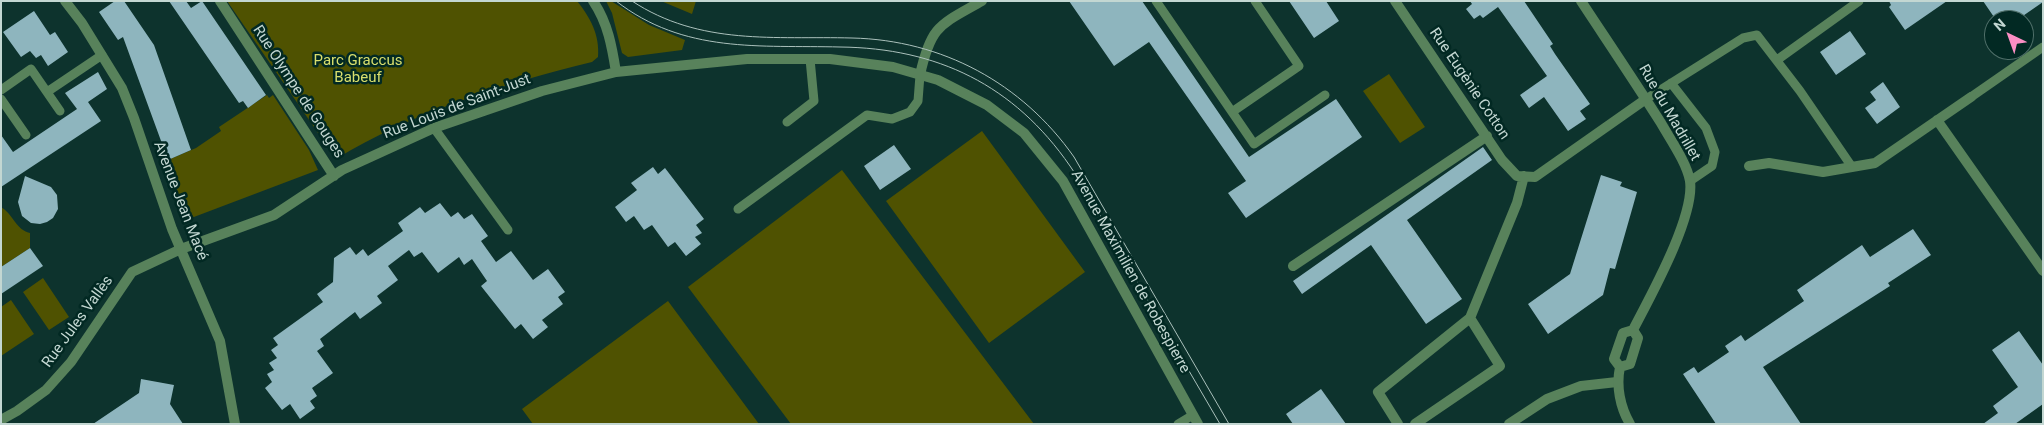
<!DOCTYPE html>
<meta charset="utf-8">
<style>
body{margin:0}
#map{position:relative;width:2044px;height:425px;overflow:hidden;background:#0d332d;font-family:Roboto,sans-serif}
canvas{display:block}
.frame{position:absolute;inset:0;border:2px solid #c3d7d2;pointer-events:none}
.north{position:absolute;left:1984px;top:10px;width:50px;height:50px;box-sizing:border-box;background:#022923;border:1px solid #4f6f69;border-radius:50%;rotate:318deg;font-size:14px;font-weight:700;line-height:20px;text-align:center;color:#c3d7d2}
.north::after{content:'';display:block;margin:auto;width:18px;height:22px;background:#fb8fc4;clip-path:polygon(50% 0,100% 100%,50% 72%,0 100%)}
</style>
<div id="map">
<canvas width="2044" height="425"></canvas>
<div class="frame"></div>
<div class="north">N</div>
</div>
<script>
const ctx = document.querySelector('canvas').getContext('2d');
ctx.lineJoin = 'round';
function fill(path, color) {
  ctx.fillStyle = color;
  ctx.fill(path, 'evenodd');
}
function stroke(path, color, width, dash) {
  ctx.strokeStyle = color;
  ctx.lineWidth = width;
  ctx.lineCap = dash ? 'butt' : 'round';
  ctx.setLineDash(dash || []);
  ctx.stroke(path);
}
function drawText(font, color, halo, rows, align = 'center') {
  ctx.font = font + ' Roboto,sans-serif';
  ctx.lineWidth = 5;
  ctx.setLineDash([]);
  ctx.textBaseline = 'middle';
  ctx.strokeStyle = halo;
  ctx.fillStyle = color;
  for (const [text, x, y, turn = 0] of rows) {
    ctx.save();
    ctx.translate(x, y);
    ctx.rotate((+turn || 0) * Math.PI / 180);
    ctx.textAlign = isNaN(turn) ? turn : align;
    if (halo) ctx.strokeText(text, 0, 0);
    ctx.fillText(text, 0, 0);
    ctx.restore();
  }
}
const green = new Path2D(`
 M 227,1 L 577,1 C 590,17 600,35 598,57 L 592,62 C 506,83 411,113 336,159 Z
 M 606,1 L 611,1 L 649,25 L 685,40 L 682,50 L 628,57 L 622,53 L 612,13 Z
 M 661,1 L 696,1 L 692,14 Z
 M 1389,74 L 1425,127 L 1400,143 L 1363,91 Z
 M 267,95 L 269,98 L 273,95 L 309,150 L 318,170 L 186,220 L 168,160 L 196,148 L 221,131 L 219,127 Z
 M 982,131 L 1085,272 L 989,343 L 886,201 Z
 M 842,170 L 1034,424 L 791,424 L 688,287 Z
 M 1,207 C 13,214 16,230 30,233 L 30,248 L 1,267 Z
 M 43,278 L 69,317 L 49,330 L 23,292 Z
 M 11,300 L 34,334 L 1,356 L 1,307 Z
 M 668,301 L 759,424 L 533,424 L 522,409 Z`);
const building = new Path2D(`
 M 115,1 L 124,1 L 154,45 L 191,150 L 168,160 L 123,37 L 118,40 L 99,12 Z
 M 169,1 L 186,1 L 191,8 L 202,1 L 266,95 L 248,108 L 243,101 L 239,103 Z
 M 1069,1 L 1142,1 L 1249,157 L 1336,99 L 1362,137 L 1246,218 L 1228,193 L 1246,181 L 1149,42 L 1114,66 Z
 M 1289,1 L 1326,1 L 1339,21 L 1314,38 Z
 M 1470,1 L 1524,1 L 1553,44 L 1550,46 L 1555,54 L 1590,104 L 1580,111 L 1586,119 L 1568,131 L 1544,97 L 1529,108 L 1520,95 L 1547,76 L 1498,7 L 1483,18 L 1480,15 L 1474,19 L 1466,9 L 1472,4 Z
 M 1889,1 L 1947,1 L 1905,30 L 1889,7 L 1891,5 Z
 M 1983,1 L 2043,1 L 2043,2 L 2017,20 L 1996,20 Z
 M 34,11 L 50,35 L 55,32 L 68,52 L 48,66 L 41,55 L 36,58 L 30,51 L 21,57 L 3,32 Z
 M 1850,31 L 1866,54 L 1836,75 L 1820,52 Z
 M 98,72 L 107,89 L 88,102 L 101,121 L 1,187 L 1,135 L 13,152 L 77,109 L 65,93 Z
 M 1883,82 L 1900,107 L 1877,124 L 1865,108 L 1876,100 L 1870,92 Z
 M 894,145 L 911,169 L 880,190 L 864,166 Z
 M 1483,147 L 1492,160 L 1407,220 L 1462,299 L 1426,324 L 1371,245 L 1302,294 L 1293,281 Z
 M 653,167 L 658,174 L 665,168 L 704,219 L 696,225 L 702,233 L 695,237 L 701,244 L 686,256 L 675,242 L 668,247 L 652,225 L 644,230 L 634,216 L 626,222 L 615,207 L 637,190 L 631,183 Z
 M 1601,175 L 1622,182 L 1620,186 L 1637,192 L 1615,269 L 1610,268 L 1603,295 L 1548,334 L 1528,304 L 1570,274 Z
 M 25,176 L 51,187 L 57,195 L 58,209 L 53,218 L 47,222 L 40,224 L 31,223 L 22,216 L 18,202 Z
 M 440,203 L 451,217 L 458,212 L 464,219 L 472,214 L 488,236 L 481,241 L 496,262 L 511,251 L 533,280 L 548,269 L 565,292 L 558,297 L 563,304 L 542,320 L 548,327 L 533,339 L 521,324 L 515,329 L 481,286 L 487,281 L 472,259 L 464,265 L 459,257 L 438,273 L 422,252 L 414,257 L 409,250 L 388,266 L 398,280 L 377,296 L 382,303 L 360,319 L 355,312 L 320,339 L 324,346 L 317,351 L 333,373 L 312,388 L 317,396 L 310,401 L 315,408 L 300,419 L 290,404 L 282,410 L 265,388 L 272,382 L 267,374 L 274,370 L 269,363 L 277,358 L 271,350 L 278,345 L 273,338 L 323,302 L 317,294 L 333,282 L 334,258 L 350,247 L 356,255 L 363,249 L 368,256 L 403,231 L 398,223 L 420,207 L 425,213 Z
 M 1913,229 L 1931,255 L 1888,283 L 1890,286 L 1763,367 L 1801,424 L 1716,424 L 1683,374 L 1694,367 L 1698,373 L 1729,352 L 1725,346 L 1741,335 L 1745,341 L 1804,301 L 1797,290 L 1862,245 L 1870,257 Z
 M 30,248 L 43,266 L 1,294 L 1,267 Z
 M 2019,331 L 2043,365 L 2043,404 L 2015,424 L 1983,424 L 1998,413 L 1993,406 L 2018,387 L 1992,350 Z
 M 141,379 L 174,385 L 170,404 L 183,424 L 93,424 L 139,393 Z
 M 1321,389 L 1346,424 L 1293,424 L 1286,414 Z`);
const service = new Path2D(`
 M 1156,1 L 1254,144 L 1325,95
 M 1777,60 L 1859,1
 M 1671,83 L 1706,128 L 1715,152 L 1712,166 L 1690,181
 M 1,90 L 31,69 L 60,111
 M 47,92 L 102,55
 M 1971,97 L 2043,47
 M 1,99 L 26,135
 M 1646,99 L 1743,38 L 1757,35 L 1800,91 L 1852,167
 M 1232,112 L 1299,66 L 1255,1
 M 787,122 L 814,101 L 810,59
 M 434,128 L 508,230
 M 738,209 L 867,115 L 892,119 L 910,112 L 918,101 L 920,75
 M 1178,424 L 1193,415`);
const minor = new Path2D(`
 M 65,1 L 82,23 L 122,88 L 134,118 L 172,229 L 220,341 L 235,424
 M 220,1 L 334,176
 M 593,1 C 608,23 612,47 616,72 L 747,59 L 830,59 L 893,67 L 938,80 L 987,105 L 1024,133 L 1063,181 L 1198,424
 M 1395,1 L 1502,160 L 1517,176 L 1535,177 L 1646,99
 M 920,75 C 931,25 940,25 982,1
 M 1937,120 L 2043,271
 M 1749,166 L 1769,163 L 1823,172 L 1875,163 L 1971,97
 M 1293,266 L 1487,136
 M 1,420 L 17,411 L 46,390 L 71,362 L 132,272 L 181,249 L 274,215 L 342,170 L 434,128 L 542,91 L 616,72
 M 1398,424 L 1378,392 L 1470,318 L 1517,203 L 1524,176
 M 1415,424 L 1500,366 L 1470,318
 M 1509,424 L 1547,399 L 1581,386 L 1617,382`);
const tertiary = new Path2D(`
 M 1581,1 C 1608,42 1635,82 1661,123 C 1670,139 1687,163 1690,181 C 1695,217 1650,297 1633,330 L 1623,333 L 1614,359 L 1620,367 C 1616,386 1620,407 1630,424
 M 1620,367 L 1630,364 L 1638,338 L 1633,330`);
const tram = new Path2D(`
 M 616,1 C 684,54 760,45 840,47 C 937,48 1014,85 1070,166 C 1091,196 1107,228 1125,260 C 1156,315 1188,369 1220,424
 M 632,1 C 700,46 775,36 852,38 C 942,40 1022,83 1074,157 L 1229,424`);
const parkNames = [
 ["Parc Graccus",358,61],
 ["Babeuf",358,78]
];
const streetNames = [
 ["Rue Eugènie Cotton",1469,84,56],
 ["Rue Olympe de Gouges",298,92,57],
 ["Rue Louis de Saint-Just",457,107,-21],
 ["Rue du Madrillet",1669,113,60],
 ["Avenue Jean Macé",180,201,69],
 ["Avenue Maximilien de Robespierre",1130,272,61],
 ["Rue Jules Vallès",78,322,-54]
];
fill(green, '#4f5201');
fill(building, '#8eb5be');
stroke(service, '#58825b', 9);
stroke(minor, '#58825b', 10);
stroke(tertiary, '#58825b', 10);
stroke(tram, '#abc1bc', 1);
drawText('15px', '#d9df6d', '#022923', parkNames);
drawText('15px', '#c3d7d2', '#022923', streetNames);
</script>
